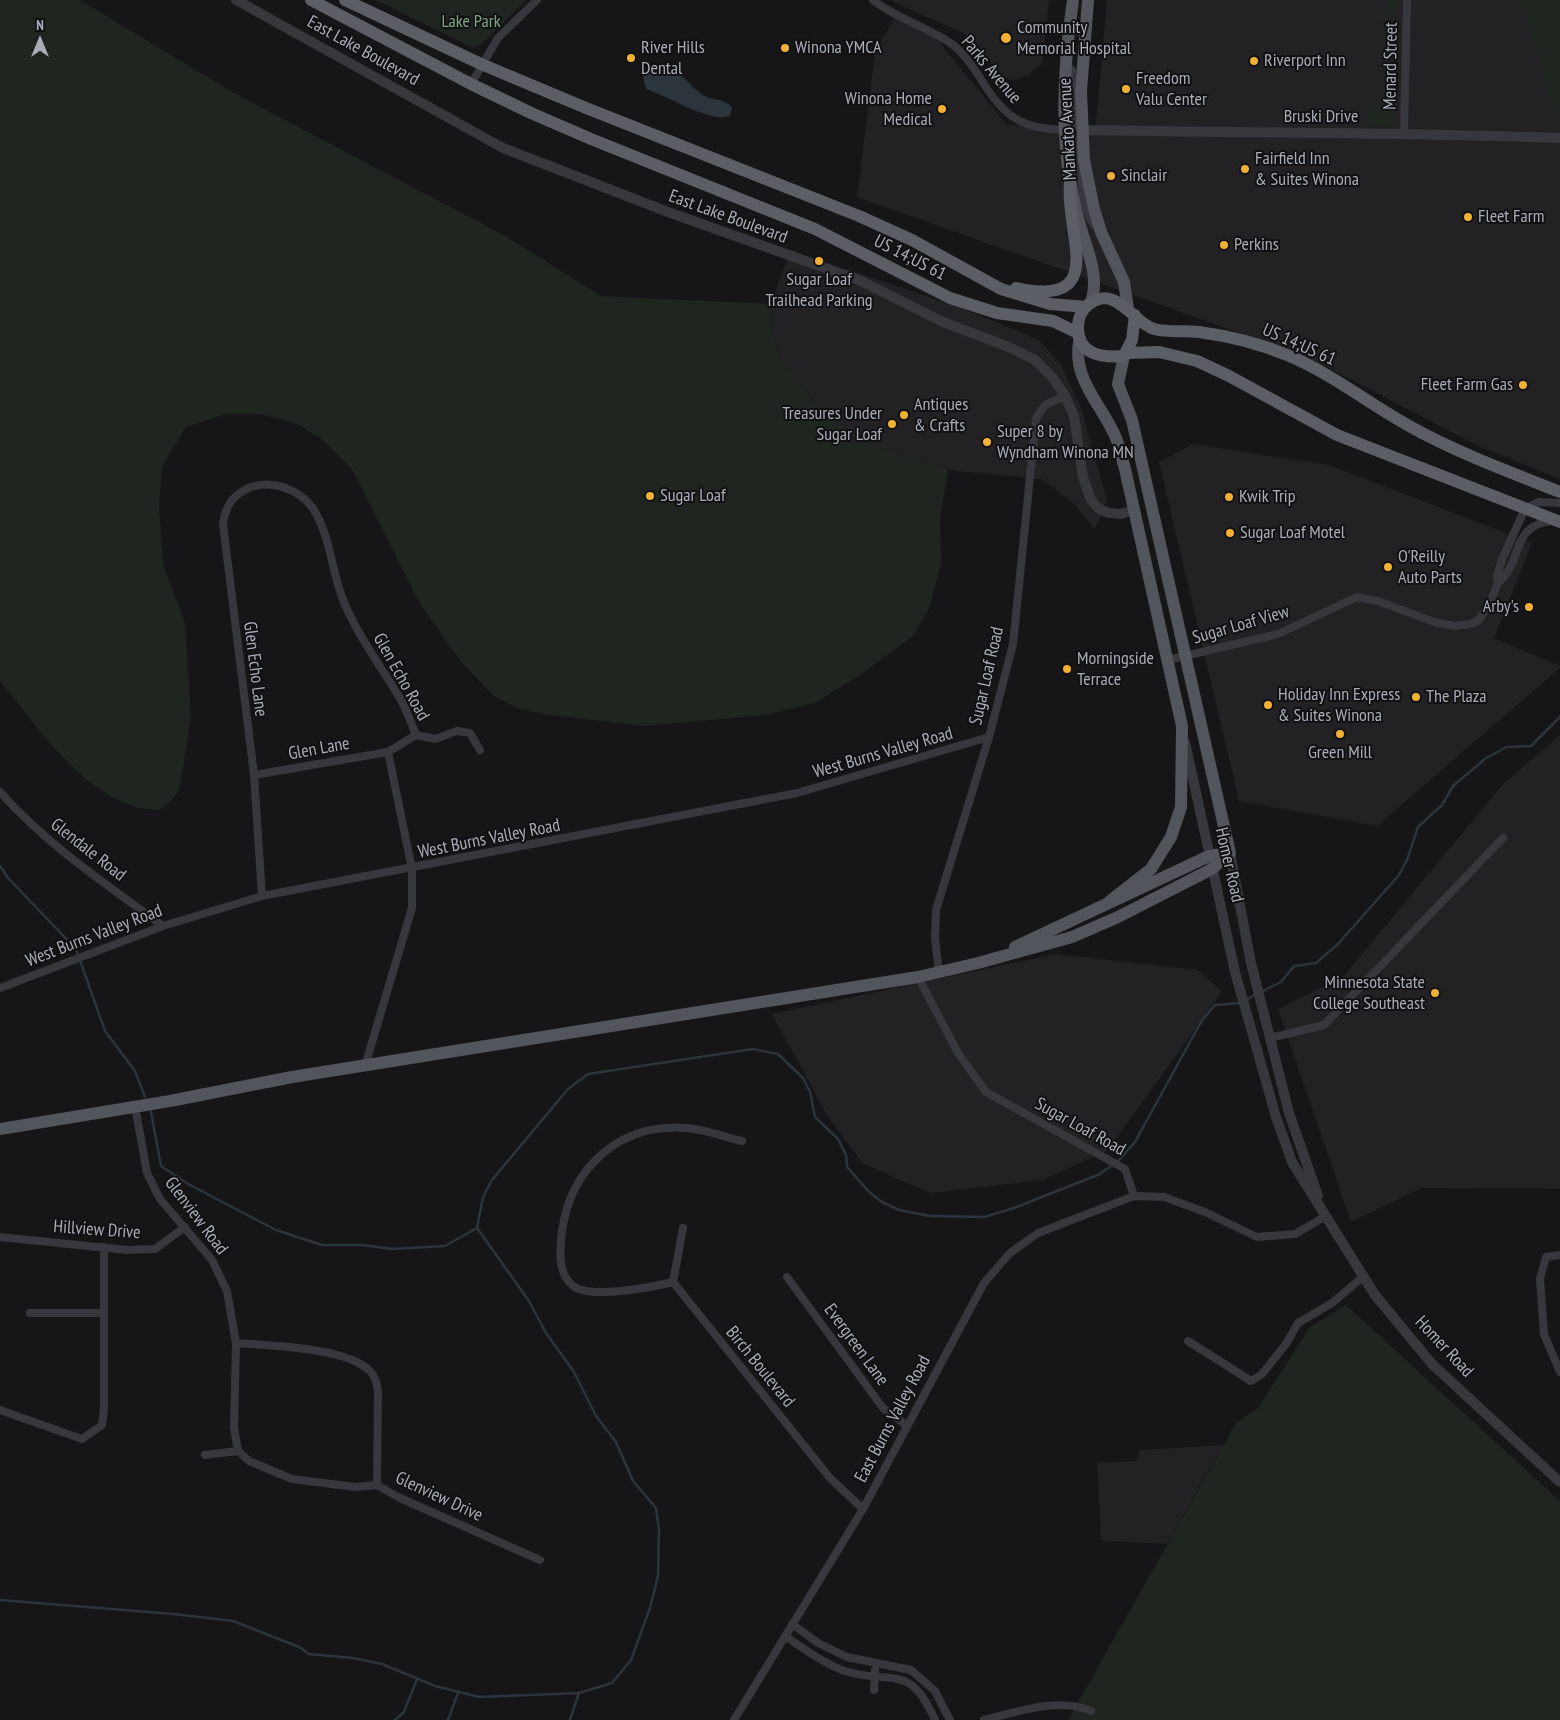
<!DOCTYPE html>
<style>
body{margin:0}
#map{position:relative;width:1560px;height:1720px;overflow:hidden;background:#161618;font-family:"PT Sans Narrow",sans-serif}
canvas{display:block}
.north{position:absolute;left:15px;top:15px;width:50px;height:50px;-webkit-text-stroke:4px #111113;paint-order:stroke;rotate:0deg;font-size:14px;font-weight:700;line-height:20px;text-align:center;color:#a8adb8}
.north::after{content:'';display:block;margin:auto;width:18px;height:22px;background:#a8adb8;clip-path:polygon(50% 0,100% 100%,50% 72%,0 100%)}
</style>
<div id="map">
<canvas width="1560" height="1720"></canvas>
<div class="north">N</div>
</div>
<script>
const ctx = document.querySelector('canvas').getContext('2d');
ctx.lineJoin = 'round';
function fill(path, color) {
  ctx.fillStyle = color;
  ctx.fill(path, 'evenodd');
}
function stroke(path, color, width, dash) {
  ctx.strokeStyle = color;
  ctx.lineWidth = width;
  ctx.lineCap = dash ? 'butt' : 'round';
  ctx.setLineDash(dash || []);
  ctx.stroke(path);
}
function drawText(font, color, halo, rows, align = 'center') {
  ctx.font = font + ' "PT Sans Narrow",sans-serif';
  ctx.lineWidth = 4;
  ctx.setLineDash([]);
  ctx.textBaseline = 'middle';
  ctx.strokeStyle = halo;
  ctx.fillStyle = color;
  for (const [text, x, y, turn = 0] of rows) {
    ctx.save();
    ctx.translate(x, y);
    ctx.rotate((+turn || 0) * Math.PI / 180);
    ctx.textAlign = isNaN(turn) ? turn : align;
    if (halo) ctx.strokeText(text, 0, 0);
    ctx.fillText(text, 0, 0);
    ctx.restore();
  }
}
const built = new Path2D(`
 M 889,0 L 1049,0 L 1042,64 L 1028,75 L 1014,81 L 1000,75 L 980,49 L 963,33 Z
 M 1107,0 L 1560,0 L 1560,479 L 1478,446 L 1329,368 L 1268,343 L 857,197 L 875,53 L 894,18 L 937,39 L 1006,124 L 1095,135 Z
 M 789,254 L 846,273 L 847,269 L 967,310 L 1039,340 L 1060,363 L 1081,408 L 1107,500 L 1095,529 L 1074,504 L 1042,479 L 948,470 L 868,444 L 818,407 L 781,358 L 770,326 L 771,304 Z
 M 1193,444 L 1329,465 L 1532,543 L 1494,638 L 1560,666 L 1560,668 L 1377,826 L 1239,801 L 1159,462 Z
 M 1560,735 L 1560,1189 L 1421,1188 L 1351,1222 L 1278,1009 L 1343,977 L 1504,783 Z
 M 1056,954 L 1198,970 L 1222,992 L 1107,1151 L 1043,1180 L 930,1193 L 862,1163 L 827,1115 L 772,1014 Z
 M 1223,1445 L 1167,1544 L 1101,1541 L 1097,1463 L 1137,1461 L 1140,1450 Z`);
const green = new Path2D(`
 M 0,0 L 80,0 L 234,93 L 507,237 L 601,296 L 771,304 L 770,326 L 781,358 L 818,407 L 868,444 L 948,470 L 940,519 L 941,564 L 929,609 L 914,635 L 863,673 L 815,703 L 765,715 L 644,726 L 550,715 L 519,709 L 494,696 L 462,663 L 420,604 L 352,469 L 323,440 L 297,424 L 260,414 L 225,414 L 186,427 L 162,467 L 159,506 L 163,564 L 185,623 L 191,716 L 180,788 L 173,799 L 160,810 C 93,811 38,728 0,681 Z
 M 376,0 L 526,0 L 482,44 L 473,48 Z
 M 1388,0 L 1396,0 L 1395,13 L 1389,19 L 1380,19 L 1378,16 L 1388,14 Z
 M 1516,0 L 1560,0 L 1560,122 L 1555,115 L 1527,16 Z
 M 1385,30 L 1391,31 L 1397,36 L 1395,121 L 1389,127 L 1372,126 L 1367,122 L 1368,111 L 1372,105 L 1390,105 L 1391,35 L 1384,34 Z
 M 1346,1305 L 1560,1501 L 1560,1720 L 1068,1720 L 1236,1423 L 1258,1408 L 1310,1327 Z`);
const water = new Path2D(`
 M 669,67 C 683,73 690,87 703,95 C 713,101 723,98 732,107 L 730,116 C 708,123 669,96 646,89 L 643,76 L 651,69 Z`);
const stream = new Path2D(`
 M 0,866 L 8,878 L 76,949 L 105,1031 L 135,1071 L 145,1097
 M 1261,992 L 1281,982 L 1294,966 L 1316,963 L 1338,944 L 1399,875 L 1407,860 L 1418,827 L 1442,805 L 1453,786 L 1486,758 L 1507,747 L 1531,746 L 1560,717
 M 1246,1000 L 1256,994
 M 151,1112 L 161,1166 L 190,1185 L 276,1230 L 322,1245 L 362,1245 L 392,1249 L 445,1246 L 477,1228
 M 0,1600 L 174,1614 L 233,1621 L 299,1647 L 309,1654 L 353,1658 L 382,1664 L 435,1686 L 479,1697 L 579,1693 L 612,1683 L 631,1660 L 650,1608 L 658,1576 L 659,1529 L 656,1508 L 633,1481 L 616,1442 L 596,1416 L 574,1372 L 546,1333 L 529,1301 L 477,1228 L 483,1197 L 492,1180 L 568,1089 L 588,1074 L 753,1049 L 778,1054 L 803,1078 L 810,1092 L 815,1117 L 838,1139 L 846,1155 L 847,1167 L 869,1192 L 882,1202 L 899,1210 L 930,1216 L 984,1217 L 1014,1208 L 1100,1174 L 1119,1160 L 1135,1142 L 1201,1022 L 1215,1005 L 1241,1003
 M 395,1720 L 404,1712 L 417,1679
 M 448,1720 L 458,1693
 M 570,1720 L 579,1693`);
const minor = new Path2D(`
 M 873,0 C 897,19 928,27 953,45 C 965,54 974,68 982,81 C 1005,118 1022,129 1066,130 C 1093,152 1070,203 1098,229
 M 471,84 L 498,38 L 537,0
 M 1404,132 L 1407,0
 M 1498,583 C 1524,561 1510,526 1551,521
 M 1168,660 L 1278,634 L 1357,597 L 1378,601 L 1437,623 L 1455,626 L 1471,624 L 1478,621 L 1489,605 L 1498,583 L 1497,575 L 1503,557 L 1525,509 L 1538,502 L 1560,503
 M 416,735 L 435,739 L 457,731 L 470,733 L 480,750
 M 254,775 L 388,752 L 416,735 C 411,723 407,711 401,700 C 381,666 356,634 342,597 C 331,568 330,534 312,507 C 298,489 273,480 251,487 C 233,494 225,506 223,524 L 254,775 L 262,896
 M 0,792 C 47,845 106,884 163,926
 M 939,972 L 935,938 L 936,910 L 989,737 L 1013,644 L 1036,418 L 1045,405 L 1065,396
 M 918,977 L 958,1053 L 986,1092 L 1125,1169 L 1134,1196 L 1164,1197 L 1205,1212 L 1257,1237 L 1295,1234 L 1326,1216
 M 0,988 L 163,926 L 262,896 L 797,793 L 989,737
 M 1270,1038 L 1324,1025 L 1503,838
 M 365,1066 L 412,908 L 412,869 L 388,752
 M 135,1106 L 147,1173 L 160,1199 L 212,1260 L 227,1291 L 236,1343 L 234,1428 L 238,1451 L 249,1461 L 292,1479 L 355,1487 L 377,1485 L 400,1498 L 540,1560
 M 683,1228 L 673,1282 L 830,1478 L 863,1509
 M 0,1237 L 127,1250 L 155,1249 L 185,1227
 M 1560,1255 L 1546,1257 L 1540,1279 L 1544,1334 L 1560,1372
 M 787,1277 L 883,1408 L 906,1425
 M 673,1282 C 652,1287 588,1300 572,1285 C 557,1272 560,1249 562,1231 C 571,1167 620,1123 686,1128 C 704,1129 724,1137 742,1141
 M 30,1313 L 104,1313
 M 1188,1341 L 1251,1381 L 1262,1374 L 1286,1344 L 1298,1323 L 1332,1303 L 1364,1276
 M 236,1343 C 270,1346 346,1347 370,1371 C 376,1377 377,1384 378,1392 L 377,1485
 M 0,1410 L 82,1439 L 102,1425 L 104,1407 L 104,1247
 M 205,1455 L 238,1451
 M 792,1624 L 818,1643 L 847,1657 L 911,1670 L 935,1691 L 950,1720
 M 785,1636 C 804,1649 823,1663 845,1671 C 892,1686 909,1661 935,1720
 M 874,1690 L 875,1670
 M 734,1720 L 863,1509 L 984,1283 L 1010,1253 L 1038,1233 L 1134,1196
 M 984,1720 C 1017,1712 1058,1697 1091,1711`);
const tertiary = new Path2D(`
 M 236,0 L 503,148 L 668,212 L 859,280 L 943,322 L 1009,347 L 1035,360 L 1053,378 L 1065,396 L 1074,416 L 1083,477 L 1091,500 L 1099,509 L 1109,513 L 1121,514 L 1133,510
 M 1071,70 C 1071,89 1067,115 1082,130 C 1241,133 1401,132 1560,138
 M 1185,742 L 1235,972 L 1276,1117 L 1292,1162 L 1375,1295 L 1432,1364 L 1560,1482
 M 1230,853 L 1251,963 L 1289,1113 L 1318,1196`);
const primary = new Path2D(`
 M 1073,0 C 1065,54 1061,114 1068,168 C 1071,187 1074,206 1080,225 C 1087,251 1100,275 1091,303
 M 1088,0 L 1081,91 L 1084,160 L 1094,209 L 1101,232 L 1124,282 L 1128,309
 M 1080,338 C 1070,378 1102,404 1116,438 C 1120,448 1122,459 1125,469 L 1182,726 L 1181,807 L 1171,837 L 1151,869 L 1105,905
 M 1124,356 L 1118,384 L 1132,420 L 1230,853
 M 1015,947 L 1209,856 L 1229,853
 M 0,1129 L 170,1101 L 292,1077 L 918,977 L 978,963 L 1072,937 L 1118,917 L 1212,869 L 1230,853`);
const trunk = new Path2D(`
 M 311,0 L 471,84 L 531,113 L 591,139 L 815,229 L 950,298 L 997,313 L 1053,321 L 1078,333
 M 345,0 L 481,64 L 586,108 L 859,216 L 912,240 L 1001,289 L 1050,304 L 1086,307
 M 1016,288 C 1111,309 1064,231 1070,183
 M 1135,315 L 1132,340 L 1124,356 C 1103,358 1077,355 1078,327 C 1078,318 1082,309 1089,304 C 1116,284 1132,322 1154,329 C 1168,333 1184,330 1199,332 C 1229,336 1258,343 1287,355 C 1331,373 1369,404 1411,427 C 1458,453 1510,472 1560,492
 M 1128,353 L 1159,352 L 1197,361 L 1229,376 L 1337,435 L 1560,522`);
const markers = [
 [1006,38,6,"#f2b134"],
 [785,48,5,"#f2b134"],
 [631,58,5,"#f2b134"],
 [1254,61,5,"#f2b134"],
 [1126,89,5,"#f2b134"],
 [942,109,5,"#f2b134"],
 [1245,169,5,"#f2b134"],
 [1111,176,5,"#f2b134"],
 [1468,217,5,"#f2b134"],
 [1224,245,5,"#f2b134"],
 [819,261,5,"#f2b134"],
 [1523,385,5,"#f2b134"],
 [904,415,5,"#f2b134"],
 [892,424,5,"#f2b134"],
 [987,442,5,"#f2b134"],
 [650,496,5,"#f2b134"],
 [1229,497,5,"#f2b134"],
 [1230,533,5,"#f2b134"],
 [1388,567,5,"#f2b134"],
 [1529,607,5,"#f2b134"],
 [1067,669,5,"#f2b134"],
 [1416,697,5,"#f2b134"],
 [1268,705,5,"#f2b134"],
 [1340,734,5,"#f2b134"],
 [1435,993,5,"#f2b134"]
];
const parkNames = [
 ["Lake Park",471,22]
];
const poiNames = [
 ["Community",1017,28],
 ["Memorial Hospital",1017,49],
 ["River Hills",641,48],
 ["Dental",641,69],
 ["Winona YMCA",795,48],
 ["Riverport Inn",1264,61],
 ["Freedom",1136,79],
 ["Valu Center",1136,100],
 ["Winona Home",932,99,"right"],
 ["Medical",932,120,"right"],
 ["Fairfield Inn",1255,159],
 ["& Suites Winona",1255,180],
 ["Sinclair",1121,176],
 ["Fleet Farm",1478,217],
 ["Perkins",1234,245],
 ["Sugar Loaf",819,280,"center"],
 ["Trailhead Parking",819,301,"center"],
 ["Fleet Farm Gas",1513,385,"right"],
 ["Antiques",914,405],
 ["& Crafts",914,426],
 ["Treasures Under",882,414,"right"],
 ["Sugar Loaf",882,435,"right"],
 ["Super 8 by",997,432],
 ["Wyndham Winona MN",997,453],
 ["Sugar Loaf",660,496],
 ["Kwik Trip",1239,497],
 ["Sugar Loaf Motel",1240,533],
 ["O'Reilly",1398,557],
 ["Auto Parts",1398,578],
 ["Arby's",1519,607,"right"],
 ["Morningside",1077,659],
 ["Terrace",1077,680],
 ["Holiday Inn Express",1278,695],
 ["& Suites Winona",1278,716],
 ["The Plaza",1426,697],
 ["Green Mill",1340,753,"center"],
 ["Minnesota State",1425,983,"right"],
 ["College Southeast",1425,1004,"right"]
];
const streetNames = [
 ["East Lake Boulevard",363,51,29],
 ["Menard Street",1391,66,-89],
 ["Parks Avenue",991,70,50],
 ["Bruski Drive",1321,117],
 ["Mankato Avenue",1068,129,-93],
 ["East Lake Boulevard",728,217,20],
 ["US 14;US 61",910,258,27],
 ["US 14;US 61",1299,345,24],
 ["Sugar Loaf View",1241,625,-16],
 ["Glen Echo Lane",255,669,83],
 ["Sugar Loaf Road",987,676,-77],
 ["Glen Echo Road",401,677,61],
 ["Glen Lane",319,749,-10],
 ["West Burns Valley Road",883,753,-16],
 ["West Burns Valley Road",489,839,-11],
 ["Glendale Road",88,850,38],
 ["Homer Road",1229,865,77],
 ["West Burns Valley Road",94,936,-21],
 ["Sugar Loaf Road",1080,1127,29],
 ["Glenview Road",196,1216,53],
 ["Hillview Drive",97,1230,4],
 ["Evergreen Lane",856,1345,54],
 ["Homer Road",1444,1347,47],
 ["Birch Boulevard",760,1367,51],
 ["East Burns Valley Road",893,1419,-62],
 ["Glenview Drive",439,1497,25]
];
fill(built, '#222225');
fill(green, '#1e261f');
fill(water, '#2c353c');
stroke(stream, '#2c353c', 2.5);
stroke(minor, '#37383d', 8);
stroke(tertiary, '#37383d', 10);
stroke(primary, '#53555c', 12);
stroke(trunk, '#5b5e65', 12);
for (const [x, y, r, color] of markers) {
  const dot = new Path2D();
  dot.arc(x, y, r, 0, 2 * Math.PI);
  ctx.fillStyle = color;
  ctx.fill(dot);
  stroke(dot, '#111113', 2);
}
drawText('18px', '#7fa381', '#111113', parkNames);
drawText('18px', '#a8adb8', '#111113', poiNames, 'left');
drawText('18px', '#a8adb8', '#111113', streetNames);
</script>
